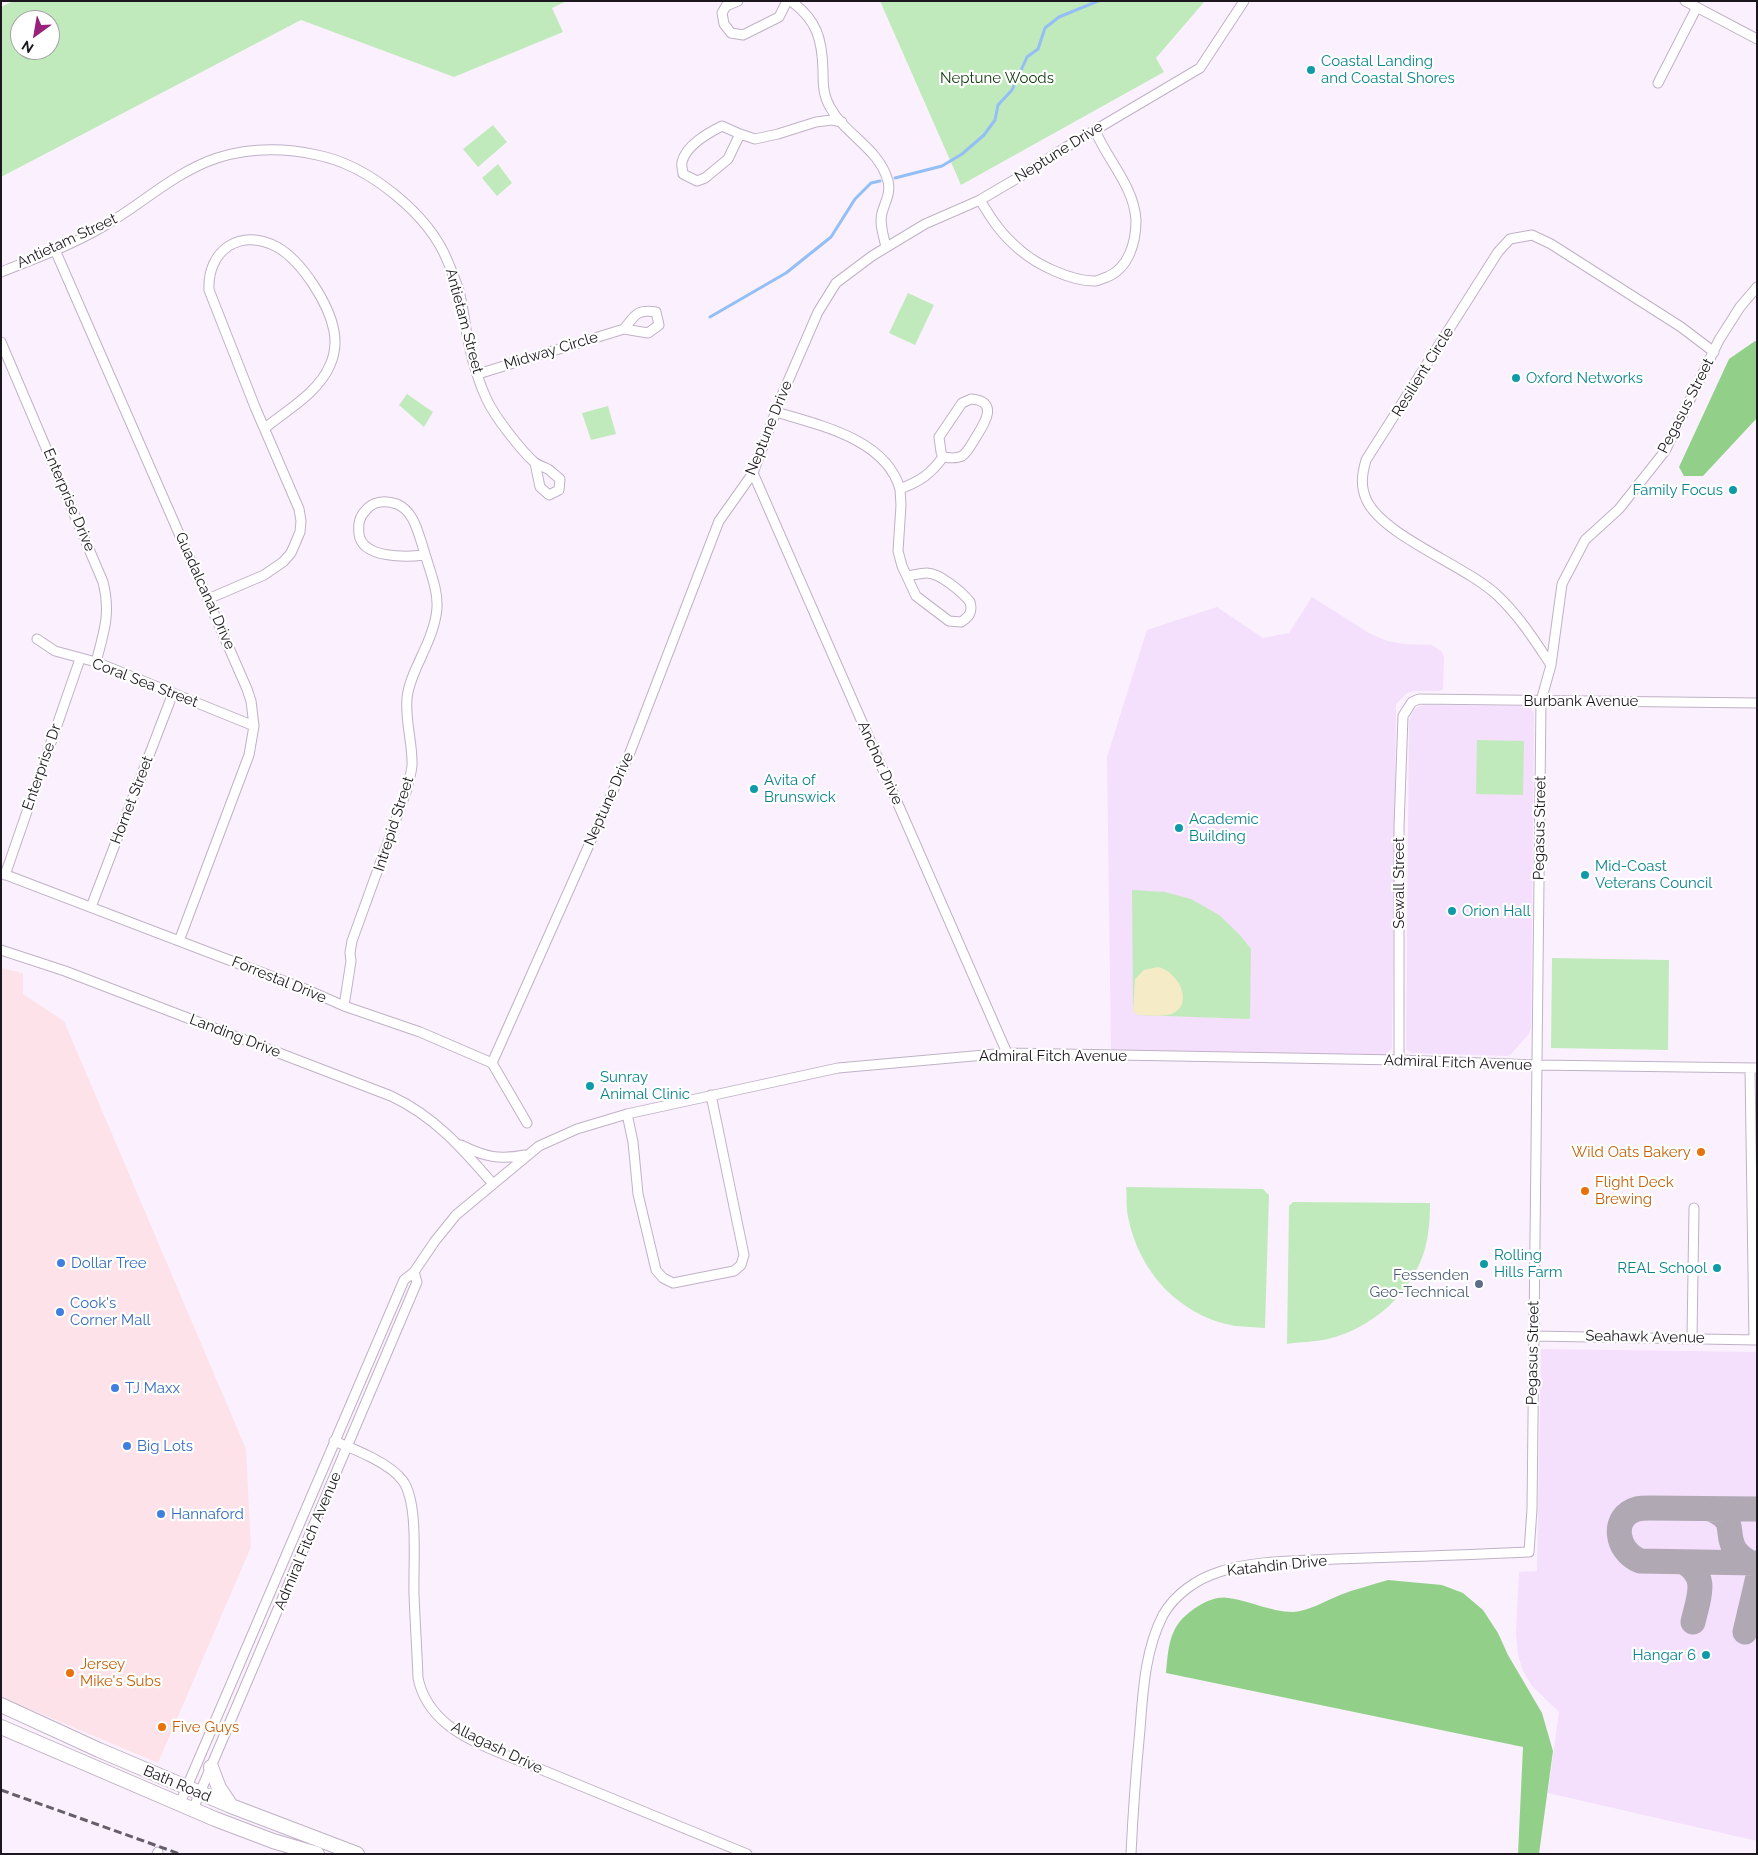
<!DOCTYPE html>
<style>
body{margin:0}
#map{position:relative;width:1758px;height:1855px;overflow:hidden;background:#fbf1fe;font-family:Raleway,sans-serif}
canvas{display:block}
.frame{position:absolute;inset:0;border:2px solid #1c171e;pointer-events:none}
.north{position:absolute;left:10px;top:10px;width:50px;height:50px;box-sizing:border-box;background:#fff;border:1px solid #a4a2a5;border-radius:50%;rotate:212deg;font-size:14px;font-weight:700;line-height:20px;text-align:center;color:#1c171e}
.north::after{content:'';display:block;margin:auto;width:18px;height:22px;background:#98217c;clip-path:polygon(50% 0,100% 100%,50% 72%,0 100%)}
</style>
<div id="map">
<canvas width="1758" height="1855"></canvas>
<div class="frame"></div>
<div class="north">N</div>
</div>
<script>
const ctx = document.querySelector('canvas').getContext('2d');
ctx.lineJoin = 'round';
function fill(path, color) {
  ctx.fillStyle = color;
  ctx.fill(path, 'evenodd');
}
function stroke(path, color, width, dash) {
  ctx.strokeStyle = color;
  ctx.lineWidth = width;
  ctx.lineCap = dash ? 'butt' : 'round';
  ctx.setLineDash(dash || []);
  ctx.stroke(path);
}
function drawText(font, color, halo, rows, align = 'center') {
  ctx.font = font + ' Raleway,sans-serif';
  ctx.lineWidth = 4.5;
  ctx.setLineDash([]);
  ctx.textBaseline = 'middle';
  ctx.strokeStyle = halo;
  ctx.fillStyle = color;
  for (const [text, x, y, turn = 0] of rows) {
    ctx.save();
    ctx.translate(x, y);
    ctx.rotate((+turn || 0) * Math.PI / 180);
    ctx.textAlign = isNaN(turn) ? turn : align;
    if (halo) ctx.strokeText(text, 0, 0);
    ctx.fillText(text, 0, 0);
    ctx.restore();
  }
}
const commercial = new Path2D(`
 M 1,968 L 23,973 L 23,994 L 64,1021 L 246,1449 L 251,1547 L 158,1763 L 1,1697 Z`);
const built = new Path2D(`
 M 1312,597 L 1369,633 L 1387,641 L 1404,644 L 1432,645 L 1442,652 L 1444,658 L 1443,689 L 1440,691 L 1415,691 L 1407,693 L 1396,704 L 1392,1048 L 1385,1055 L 1111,1051 L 1107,757 L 1147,630 L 1217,607 L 1263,638 L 1289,633 Z
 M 1427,705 L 1528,706 L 1534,712 L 1531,1028 L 1528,1035 L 1510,1055 L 1507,1056 L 1411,1053 L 1406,1049 L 1409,723 L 1411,715 L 1415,709 L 1420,706 Z
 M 1541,1349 L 1757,1352 L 1757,1841 L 1548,1793 L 1559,1712 L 1532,1686 L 1523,1671 L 1518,1655 L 1516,1632 L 1519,1572 L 1537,1571 Z`);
const green = new Path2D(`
 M 13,1 L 567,1 L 552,8 L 563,32 L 454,77 L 301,20 L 1,177 L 1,7 ZM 20,20 L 50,20 L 50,50 L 20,50 Z
 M 880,1 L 1205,1 L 1156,58 L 1164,72 L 961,185 Z
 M 493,125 L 507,142 L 478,167 L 463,149 Z
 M 498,164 L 512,183 L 497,196 L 482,178 Z
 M 908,293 L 934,305 L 915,345 L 889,333 Z
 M 407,394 L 433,412 L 424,427 L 399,405 Z
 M 608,406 L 616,434 L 591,440 L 582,413 Z
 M 1477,740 L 1524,741 L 1523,795 L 1476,794 Z
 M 1132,890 L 1165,892 L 1191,899 L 1219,915 L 1239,934 L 1251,949 L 1250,1019 L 1137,1015 L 1133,1011 Z
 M 1552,958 L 1669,960 L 1668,1050 L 1551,1048 Z
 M 1126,1187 L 1263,1189 L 1269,1195 L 1265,1328 C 1255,1327 1245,1327 1235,1326 C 1179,1316 1139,1272 1128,1217 C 1126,1208 1127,1197 1126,1187 Z
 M 1293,1202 L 1430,1203 C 1430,1219 1429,1234 1425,1249 C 1412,1293 1373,1328 1328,1339 C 1315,1342 1300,1342 1287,1344 L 1289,1206 Z`);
const forest = new Path2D(`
 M 1755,341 L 1757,342 L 1757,418 L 1703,476 L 1684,476 L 1679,467 L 1729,359 Z
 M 1388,1580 L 1442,1585 L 1463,1593 L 1483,1610 L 1498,1633 L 1508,1655 L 1542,1713 L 1553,1751 L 1539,1854 L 1518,1854 L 1523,1747 L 1166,1673 C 1169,1640 1170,1623 1200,1605 C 1209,1600 1219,1596 1229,1598 C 1251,1601 1271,1612 1293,1612 C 1309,1611 1325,1601 1340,1595 C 1355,1589 1372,1585 1388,1580 Z`);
const sand = new Path2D(`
 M 1158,967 C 1178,971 1195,1004 1172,1014 C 1162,1017 1147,1015 1137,1015 L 1133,1011 L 1135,979 L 1144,970 Z`);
const stream = new Path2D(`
 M 895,178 L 942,166 L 962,154 L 984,135 L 995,120 L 998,105 L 1012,90 L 1027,57 L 1038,49 L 1045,28 L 1059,17 L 1098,1
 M 710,317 L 786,273 L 831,237 L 855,199 L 871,183 L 880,181`);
const taxiway = new Path2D(`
 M 1710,1509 C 1739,1520 1724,1532 1735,1550 C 1739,1556 1745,1560 1751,1563
 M 1757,1509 L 1649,1508 C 1645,1508 1641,1508 1637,1509 C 1611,1516 1615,1551 1640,1561 L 1757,1563
 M 1683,1562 C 1710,1576 1698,1599 1693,1622
 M 1745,1632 L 1757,1581`);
const minor = new Path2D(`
 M 738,1 L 726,6 L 722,13 L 724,24 L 731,33 L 743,35 L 779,17 L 787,1
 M 791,1 C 817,20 822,39 823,70 C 823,83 823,95 830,107 C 845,135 879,148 888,181 C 891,193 885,202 882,213 C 879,224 884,237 886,247
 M 1685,1 L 1757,39
 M 1658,83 L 1697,7
 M 740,134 L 722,126 C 708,133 686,145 682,162 C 681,166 683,171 683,174 L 697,181 L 705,178 L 728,159 L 740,134 L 755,139 L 778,134 L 816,122 L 832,120 L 842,122
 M 980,200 C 992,220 1001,234 1020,250 C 1037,265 1073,282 1096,281 C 1100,280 1104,278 1107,277 C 1129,268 1136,242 1136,220 C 1134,186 1107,160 1095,130
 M 55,250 L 247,689 L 251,701 L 254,726 L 249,755 L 179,941
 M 1,272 C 36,258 72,245 104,226 C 142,204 175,172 217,158 C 249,148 285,148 317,155 C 368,165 429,214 448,262 C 452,272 456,281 459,291 C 464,309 465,327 469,345 C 473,363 479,383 487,400 C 495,417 520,449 534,462 C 538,465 543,467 548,469 C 552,472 556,476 560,479 L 559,490 L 549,495 L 540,487 L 535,463
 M 1,342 L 103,582 C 111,613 104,632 96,662
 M 478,374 L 624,329 L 648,333 L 659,325 L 656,312 C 637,309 635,315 624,329
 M 776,412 C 819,425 886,439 900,489 C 920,481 930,475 943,457 L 941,452 L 939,437 L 962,403 L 971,399 C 999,401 985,423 976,437 C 972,443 968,452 962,456 C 956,459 949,458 943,457
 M 753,473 L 1007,1053
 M 900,489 L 901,505 L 898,551 L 902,566 L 916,596 L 949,621 L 961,622 C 969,617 973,612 970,602 C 963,593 940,573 927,573 C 921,573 914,575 907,576
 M 208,599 L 264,575 L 283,562 L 291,553 L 300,532 L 301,521 L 299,509 L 255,407 L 209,290 C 207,250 241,227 277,247 C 302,261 329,304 334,331 C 336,342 335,354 330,365 C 319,392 287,410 265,428
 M 37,639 L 55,651 L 96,662 L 254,726
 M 1551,665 C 1535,641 1520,617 1498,596 C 1467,566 1385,537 1367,501 C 1360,487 1362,474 1366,460 L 1498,252 L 1510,239 L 1532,235 L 1551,244 L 1681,327 L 1714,352
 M 1,873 L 310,991 L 344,1006 L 420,1032 L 492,1063 L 527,1123
 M 5,875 L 80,659
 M 91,907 L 173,693
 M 1,950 L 65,971 L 391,1096 C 434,1116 462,1148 493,1184
 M 344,1006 L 351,961 L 350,953 L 352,941 L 406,792 C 408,784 411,775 412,766 C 413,744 405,722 407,699 C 408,683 417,667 423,653 C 447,602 436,593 422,544 C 417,529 413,511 397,504 C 386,500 373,501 366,510 C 359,517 358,524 359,534 C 362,559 407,557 425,555
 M 1399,1060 L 1399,827 L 1403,716 L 1412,702 L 1419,699 L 1757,703
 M 492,1063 L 629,755 L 719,521 L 753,473 L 782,395 L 818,312 L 836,283 L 872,256 L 925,224 L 980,200 L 1026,173 L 1063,149 L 1200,68 L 1244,1
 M 1750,1068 L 1754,1340
 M 627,1114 L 633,1142 L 638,1194 L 656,1270 L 663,1278 L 673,1283 L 734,1271 L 741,1265 L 744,1255 L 711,1095
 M 461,1145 C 485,1157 499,1160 525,1155
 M 1533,1336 L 1757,1340
 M 1692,1338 L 1694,1208
 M 334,1441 C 354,1449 390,1463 403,1481 C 419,1504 413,1565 414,1594 C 415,1622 417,1650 418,1678 C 422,1698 432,1712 448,1725 C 471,1744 512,1757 540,1769 C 609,1798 678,1826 747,1854
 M 180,1803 L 404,1280 L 414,1272 L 435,1241 L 456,1215 L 539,1146 L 577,1129 L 627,1114 L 838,1068 L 1007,1053 L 1399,1060 L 1537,1065 L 1757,1068
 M 193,1809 L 417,1282 L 414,1272
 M 157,1854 L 158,1852
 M 1131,1854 C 1133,1812 1136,1771 1140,1729 C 1143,1691 1145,1650 1163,1615 C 1175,1594 1197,1579 1219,1572 C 1252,1560 1301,1561 1336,1559 C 1400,1557 1464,1555 1529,1552 L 1532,1509 L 1541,701 L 1551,665 L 1562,584 L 1585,540 L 1619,509 L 1665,451 L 1719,340 L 1740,307 L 1757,287`);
const primary = new Path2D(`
 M 1,1705 L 99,1750 L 231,1806 L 357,1854
 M 1,1727 L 215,1819 L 273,1841 L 317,1854
 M 211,1767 L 219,1788 L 231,1806`);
const rail = new Path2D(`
 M 1,1790 L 180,1854`);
const markers = [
 [1311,70,5,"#0f9aa8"],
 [1516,378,5,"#0f9aa8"],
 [1733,490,5,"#0f9aa8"],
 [754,789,5,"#0f9aa8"],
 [1179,828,5,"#0f9aa8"],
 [1585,875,5,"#0f9aa8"],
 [1452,911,5,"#0f9aa8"],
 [590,1086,5,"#0f9aa8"],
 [1701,1152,5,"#e8710a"],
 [1585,1191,5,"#e8710a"],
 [61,1263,5,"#3f7fe0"],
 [1484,1264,5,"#0f9aa8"],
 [1717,1268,5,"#0f9aa8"],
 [1479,1284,5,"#5c6f8a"],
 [60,1312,5,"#3f7fe0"],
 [115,1388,5,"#3f7fe0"],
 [127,1446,5,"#3f7fe0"],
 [161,1514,5,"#3f7fe0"],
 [1706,1655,5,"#0f9aa8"],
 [70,1673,5,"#e8710a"],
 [162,1727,5,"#e8710a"]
];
const cultureNames = [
 ["Coastal Landing",1321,61],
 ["and Coastal Shores",1321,78],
 ["Oxford Networks",1526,378],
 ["Family Focus",1723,490,"right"],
 ["Avita of",764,780],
 ["Brunswick",764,797],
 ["Academic",1189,819],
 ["Building",1189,836],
 ["Mid-Coast",1595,866],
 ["Veterans Council",1595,883],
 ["Orion Hall",1462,911],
 ["Sunray",600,1077],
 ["Animal Clinic",600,1094],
 ["Rolling",1494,1255],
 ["Hills Farm",1494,1272],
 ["REAL School",1707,1268,"right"],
 ["Hangar 6",1696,1655,"right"]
];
const parkNames = [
 ["Neptune Woods",997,78]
];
const streetNames = [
 ["Neptune Drive",1059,152,-32],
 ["Antietam Street",67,241,-25],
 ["Antietam Street",464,321,75],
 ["Midway Circle",551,351,-17],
 ["Resilient Circle",1423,372,-58],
 ["Pegasus Street",1686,406,-63],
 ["Neptune Drive",769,428,-68],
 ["Enterprise Drive",69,500,67],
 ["Guadalcanal Drive",205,591,66],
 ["Coral Sea Street",145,683,21],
 ["Burbank Avenue",1581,701],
 ["Anchor Drive",880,763,66],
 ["Enterprise Dr",42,767,-71],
 ["Neptune Drive",609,799,-66],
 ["Hornet Street",132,800,-69],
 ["Intrepid Street",394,824,-72],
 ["Pegasus Street",1540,828,-89],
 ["Sewall Street",1399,883,-90],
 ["Forrestal Drive",279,980,22],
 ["Landing Drive",235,1036,21],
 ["Admiral Fitch Avenue",1053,1056],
 ["Admiral Fitch Avenue",1458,1063,2],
 ["Seahawk Avenue",1645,1337,1],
 ["Pegasus Street",1533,1353,-89],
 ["Admiral Fitch Avenue",308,1541,-67],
 ["Katahdin Drive",1277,1566,-6],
 ["Allagash Drive",497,1748,26],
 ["Bath Road",177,1784,23]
];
const foodNames = [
 ["Wild Oats Bakery",1691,1152,"right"],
 ["Flight Deck",1595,1182],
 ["Brewing",1595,1199],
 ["Jersey",80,1664],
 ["Mike's Subs",80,1681],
 ["Five Guys",172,1727]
];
const shopNames = [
 ["Dollar Tree",71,1263],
 ["Cook's",70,1303],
 ["Corner Mall",70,1320],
 ["TJ Maxx",125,1388],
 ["Big Lots",137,1446],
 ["Hannaford",171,1514]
];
const serviceNames = [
 ["Fessenden",1469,1275],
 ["Geo-Technical",1469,1292]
];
fill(commercial, '#fde3e9');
fill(built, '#f4dffc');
fill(green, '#c1eabc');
fill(forest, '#92d08a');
fill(sand, '#f5ebc6');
stroke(stream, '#94bef6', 3);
stroke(taxiway, '#b0a8b3', 25);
stroke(minor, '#c0b1c6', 11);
stroke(primary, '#c0b1c6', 16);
stroke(minor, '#fff', 9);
stroke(primary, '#fff', 14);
stroke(rail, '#655f68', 3, [8, 4]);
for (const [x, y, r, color] of markers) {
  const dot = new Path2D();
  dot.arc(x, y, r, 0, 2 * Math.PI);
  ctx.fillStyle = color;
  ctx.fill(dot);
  stroke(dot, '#fff', 2);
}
drawText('15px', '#0d838f', '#fff', cultureNames, 'left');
drawText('15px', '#0d3809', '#fff', parkNames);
drawText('15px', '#1c171e', '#fff', streetNames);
drawText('15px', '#c56008', '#fff', foodNames, 'left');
drawText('15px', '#366cbe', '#fff', shopNames, 'left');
drawText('15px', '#4e5e75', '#fff', serviceNames, 'right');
</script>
